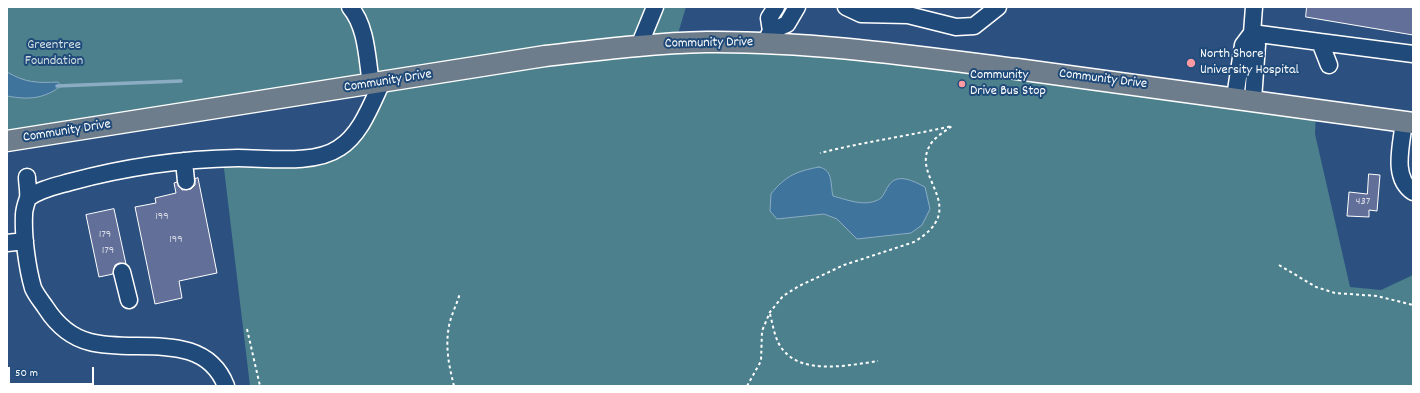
<!DOCTYPE html>
<style>
body{margin:0}
#map{position:relative;width:1420px;height:393px;overflow:hidden;background:#2c5180;font-family:Dekko,sans-serif}
canvas{display:block}
.frame{position:absolute;inset:0;border:8px solid #fff;pointer-events:none}
.scale{position:absolute;left:8px;top:367px;width:86px;height:18px;box-sizing:border-box;border:2px solid #fff;border-top:0;padding-left:5px;font-size:12px;line-height:14px;white-space:nowrap;color:#fff;-webkit-text-stroke:3px #1f4a7a;paint-order:stroke}
</style>
<div id="map">
<canvas width="1420" height="393"></canvas>
<div class="frame"></div>
<div class="scale">50 m</div>
</div>
<script>
const ctx = document.querySelector('canvas').getContext('2d');
ctx.lineJoin = 'round';
function fill(path, color) {
  ctx.fillStyle = color;
  ctx.fill(path, 'evenodd');
}
function stroke(path, color, width, dash) {
  ctx.strokeStyle = color;
  ctx.lineWidth = width;
  ctx.lineCap = dash ? 'butt' : 'round';
  ctx.setLineDash(dash || []);
  ctx.stroke(path);
}
function drawText(font, color, halo, rows, align = 'center') {
  ctx.font = font + ' Dekko,sans-serif';
  ctx.lineWidth = 4;
  ctx.setLineDash([]);
  ctx.textBaseline = 'middle';
  ctx.strokeStyle = halo;
  ctx.fillStyle = color;
  for (const [text, x, y, turn = 0] of rows) {
    ctx.save();
    ctx.translate(x, y);
    ctx.rotate((+turn || 0) * Math.PI / 180);
    ctx.textAlign = isNaN(turn) ? turn : align;
    if (halo) ctx.strokeText(text, 0, 0);
    ctx.fillText(text, 0, 0);
    ctx.restore();
  }
}
const green = new Path2D(`
 M 7,7 L 686,7 L 674,47 L 772,46 L 1316,108 L 1315,134 L 1350,287 L 1381,290 L 1413,275 L 1413,386 L 250,386 L 223,160 L 306,160 L 353,136 L 394,82 L 7,142 Z`);
const water = new Path2D(`
 M 7,72 C 26,83 37,83 58,82 L 61,86 C 44,99 28,100 7,96 Z
 M 819,167 C 834,170 830,185 833,196 C 848,200 867,208 881,198 C 884,195 886,189 889,185 C 898,172 915,182 925,187 L 930,209 L 922,225 L 911,233 L 857,239 L 837,219 L 824,214 L 777,219 L 770,211 L 771,194 C 785,176 797,171 819,167 Z`);
const stream = new Path2D(`
 M 57,86 L 181,81`);
const building = new Path2D(`
 M 1307,7 L 1413,7 L 1413,35 L 1306,17 Z
 M 1369,174 L 1380,175 L 1377,211 L 1369,210 L 1369,217 L 1347,216 L 1349,192 L 1367,194 Z
 M 198,178 L 217,273 L 179,281 L 182,298 L 155,304 L 135,207 L 156,203 L 155,198 L 176,193 L 174,183 L 177,182 L 182,190 L 191,189 L 195,185 L 195,179 Z
 M 114,209 L 126,264 L 119,263 L 115,265 L 113,274 L 99,277 L 86,215 Z`);
const path = new Path2D(`
 M 1279,265 L 1316,287 L 1335,293 L 1377,296 L 1413,305
 M 770,314 C 773,325 775,342 784,351 C 804,375 851,365 878,361
 M 247,329 L 260,386
 M 454,386 C 449,366 445,347 449,326 C 451,315 457,304 460,293
 M 747,386 L 761,361 L 762,331 L 770,312 L 783,296 L 799,286 L 844,265 L 914,242 C 971,208 912,179 929,147 C 933,138 944,132 952,126 C 908,136 863,142 820,153`);
const minor = new Path2D(`
 M 350,7 C 367,27 367,59 371,84
 M 846,7 L 861,14 L 908,15 L 956,27 L 974,26 L 998,7
 M 771,31 L 787,24 L 797,7
 M 1252,33 L 1320,42
 M 765,43 L 771,31 L 769,18 L 776,7
 M 639,46 L 655,7
 M 1329,65 L 1320,42 L 1413,54
 M 1235,97 L 1243,45 L 1252,33
 M 1253,99 L 1257,45 L 1252,33 L 1254,7
 M 1404,121 C 1402,144 1391,177 1413,192
 M 184,161 L 186,181
 M 27,177 C 27,183 29,192 28,198 C 26,204 24,209 24,215 C 23,236 27,267 33,288 C 36,295 42,302 46,308 C 57,325 70,337 90,342 C 135,354 204,329 226,386
 M 28,198 C 40,189 56,186 70,182 C 125,167 182,159 238,158 C 268,158 314,165 339,148 C 361,134 371,105 382,82
 M 7,243 L 25,241
 M 122,272 L 129,300`);
const major = new Path2D(`
 M 7,141 L 545,56 C 598,50 653,43 707,42 C 810,41 914,56 1017,69 C 1149,86 1281,104 1413,123`);
const markers = [
 [1191,63,5,"#ff9aa2"],
 [962,84,4,"#ff9aa2"]
];
const numberNames = [
 ["437",1363,202],
 ["199",162,217],
 ["179",105,235],
 ["199",176,240],
 ["179",108,251]
];
const streetNames = [
 ["Community Drive",709,44,-1],
 ["Community Drive",1103,80,7],
 ["Community Drive",388,82,-9],
 ["Community Drive",67,132,-9]
];
const parkNames = [
 ["Greentree",54,46],
 ["Foundation",54,62]
];
const poiNames = [
 ["North Shore",1200,55],
 ["University Hospital",1200,71],
 ["Community",970,76],
 ["Drive Bus Stop",970,92]
];
fill(green, '#4c808d');
fill(water, '#3f759c');
stroke(water, '#8cacc4', 1);
stroke(stream, '#8cacc4', 3.5);
fill(building, '#626f99');
stroke(building, '#fff', 1);
stroke(minor, '#fff', 19);
stroke(major, '#fff', 23);
stroke(path, '#fff', 2, [3, 3]);
stroke(minor, '#1f4a7a', 16);
stroke(major, '#6d7d8c', 20);
for (const [x, y, r, color] of markers) {
  const dot = new Path2D();
  dot.arc(x, y, r, 0, 2 * Math.PI);
  ctx.fillStyle = color;
  ctx.fill(dot);
  stroke(dot, '#1f4a7a', 1.5);
}
drawText('12px', '#d8dbe6', null, numberNames);
drawText('14px', '#fff', '#1f4a7a', streetNames);
drawText('14px', '#d2dfe2', '#1f4a7a', parkNames);
drawText('14px', '#fff', '#1f4a7a', poiNames, 'left');
</script>
